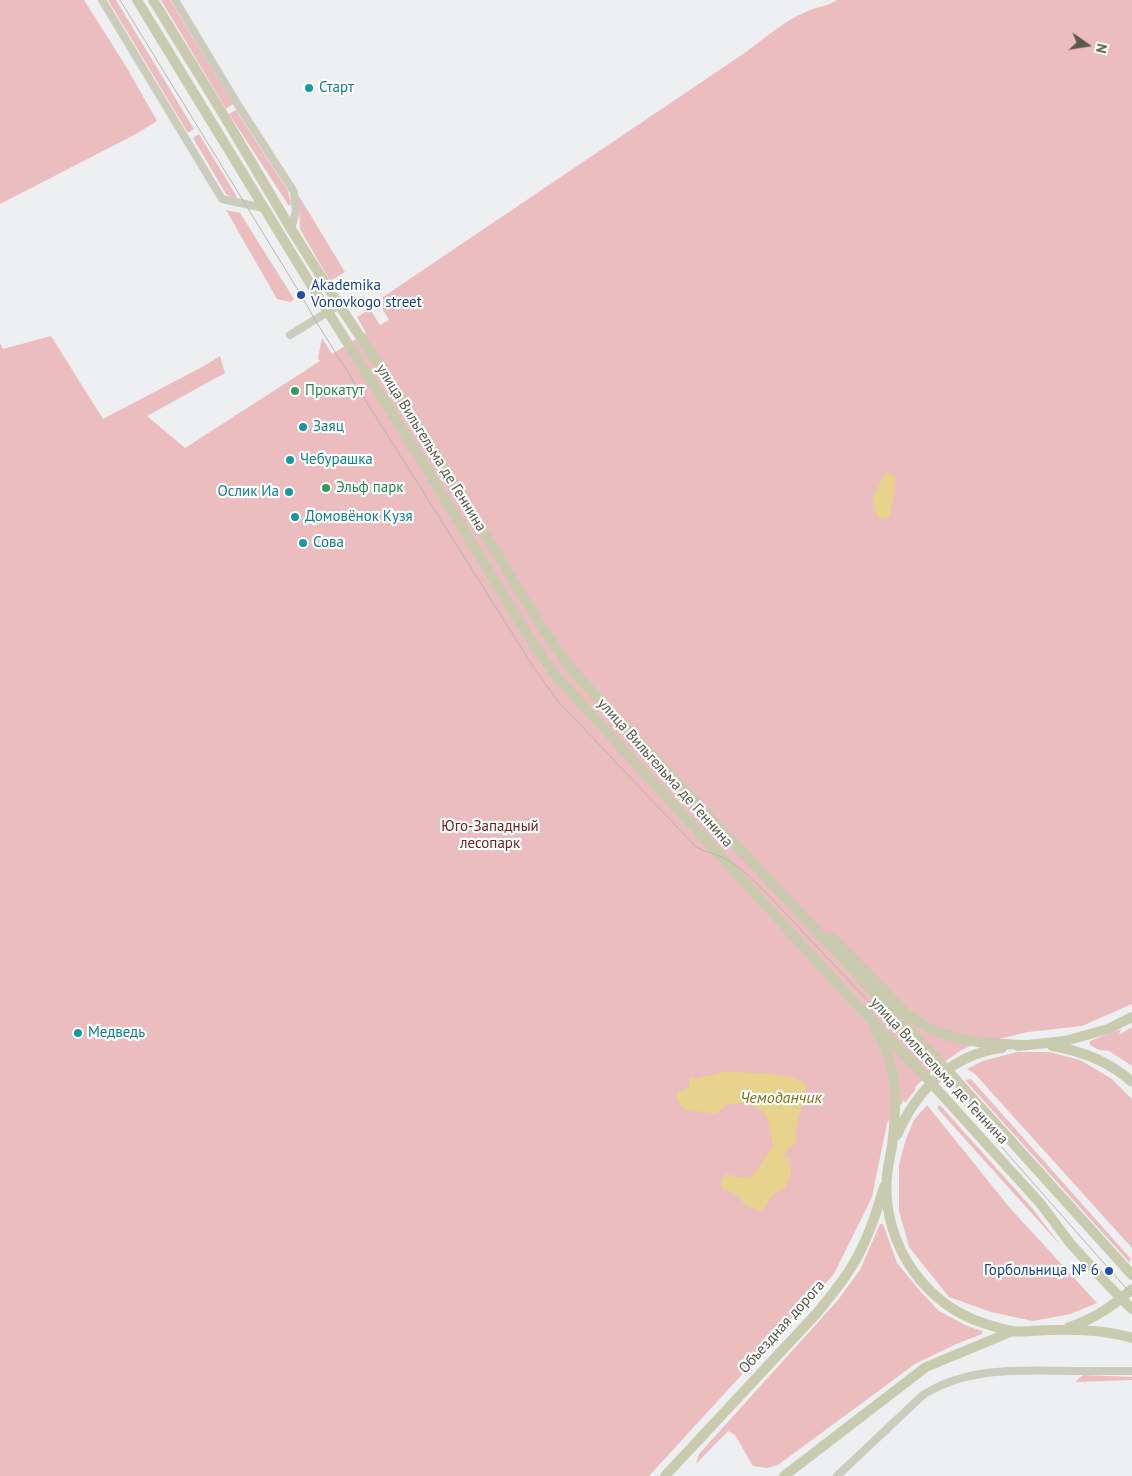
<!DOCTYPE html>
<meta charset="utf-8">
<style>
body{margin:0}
#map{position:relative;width:1132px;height:1476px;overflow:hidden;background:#edeff0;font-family:"PT Sans",sans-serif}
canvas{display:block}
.north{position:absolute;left:1062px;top:20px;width:50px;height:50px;-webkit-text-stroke:4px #fff;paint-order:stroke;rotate:103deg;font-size:14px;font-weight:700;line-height:20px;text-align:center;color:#595a47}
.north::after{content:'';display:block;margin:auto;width:18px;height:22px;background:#595a47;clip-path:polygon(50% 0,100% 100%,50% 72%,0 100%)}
</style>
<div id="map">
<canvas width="1132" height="1476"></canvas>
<div class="north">N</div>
</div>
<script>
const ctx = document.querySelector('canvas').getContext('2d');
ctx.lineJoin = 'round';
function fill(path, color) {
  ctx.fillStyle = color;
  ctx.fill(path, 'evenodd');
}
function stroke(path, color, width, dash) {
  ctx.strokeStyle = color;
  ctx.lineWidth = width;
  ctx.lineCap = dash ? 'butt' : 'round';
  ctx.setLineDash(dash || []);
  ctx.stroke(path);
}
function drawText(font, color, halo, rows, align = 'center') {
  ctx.font = font + ' "PT Sans",sans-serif';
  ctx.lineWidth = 4.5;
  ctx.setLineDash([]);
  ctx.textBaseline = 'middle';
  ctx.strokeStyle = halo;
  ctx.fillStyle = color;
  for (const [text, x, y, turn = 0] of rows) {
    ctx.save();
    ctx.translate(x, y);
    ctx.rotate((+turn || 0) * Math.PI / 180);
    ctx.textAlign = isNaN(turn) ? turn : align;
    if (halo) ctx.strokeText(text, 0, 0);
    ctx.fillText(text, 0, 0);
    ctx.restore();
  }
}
const green = new Path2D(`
 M 0,0 L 84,0 L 127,68 L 157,121 L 136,134 L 0,204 Z
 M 108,0 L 116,0 L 194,129 L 188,133 Z
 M 161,0 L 170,0 L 233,104 L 226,109 Z
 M 837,0 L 1132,0 L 1132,1004 L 1082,1026 L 1028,1032 L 970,1046 L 960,1051 L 937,1067 L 914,1088 L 916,1089 L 905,1103 L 904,1100 L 887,1123 L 872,1197 L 834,1274 L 649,1476 L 0,1476 L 0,343 L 3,349 L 51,336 L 103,419 L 202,367 L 220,356 L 225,373 L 147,416 L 185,448 L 320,361 L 318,358 L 322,338 L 332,354 L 366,333 L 357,317 L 370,309 L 380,325 L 389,320 L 383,310 L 383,297 L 746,52 C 765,38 785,20 808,11 C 818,6 827,7 837,0 Z
 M 236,110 L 288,191 L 291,204 L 289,206 L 229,114 Z
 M 199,134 L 237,197 L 233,198 L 226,194 L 193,138 Z
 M 297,193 L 345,272 L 330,281 L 300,229 L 299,205 Z
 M 226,210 L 240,213 L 294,299 L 291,302 L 277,299 Z
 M 1132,1027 L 1132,1066 L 1109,1051 L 1099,1050 L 1090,1045 L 1090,1041 L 1121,1029 L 1119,1035 Z
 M 1017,1052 L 1049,1052 L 1080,1060 L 1112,1079 L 1132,1099 L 1132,1248 L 975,1074 L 967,1069 L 983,1061 Z
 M 971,1079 L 1131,1259 L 1129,1262 L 965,1080 Z
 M 927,1105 L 1010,1208 L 1097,1303 L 1070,1314 L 1033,1321 L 991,1312 L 949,1297 L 909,1247 L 899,1211 L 899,1165 L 902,1153 L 906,1139 L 914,1120 Z
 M 940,1105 L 1032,1208 L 1062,1247 L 937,1108 Z
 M 880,1224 L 883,1224 L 897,1263 L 920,1291 L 939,1311 L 965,1325 L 982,1331 L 982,1334 L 954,1345 L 915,1364 L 778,1465 L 767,1468 L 753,1466 L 735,1435 L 728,1431 L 696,1464 L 699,1454 L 838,1300 L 860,1270 Z
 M 1083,1375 L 1132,1377 L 1132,1380 L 1076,1382 L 1078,1379 Z`);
const water = new Path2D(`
 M 886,472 L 896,477 L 890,517 L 878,519 L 872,499 Z
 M 721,1072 C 739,1073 798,1071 807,1086 L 795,1131 L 797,1135 L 796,1144 L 790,1146 L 785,1154 L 785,1157 L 789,1158 L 791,1174 L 785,1188 L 774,1194 L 762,1211 L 745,1205 L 738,1195 L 723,1189 L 721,1184 L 725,1174 L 744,1178 L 750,1178 L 757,1170 L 773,1146 L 769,1122 L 763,1112 L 749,1102 L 726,1105 L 716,1114 L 684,1109 C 679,1103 675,1099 678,1090 L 683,1091 L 689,1087 L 690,1077 L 698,1079 C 706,1074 713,1077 721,1072 Z`);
const minor = new Path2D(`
 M 102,0 L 222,199 L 264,208
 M 175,0 L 238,105 L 294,192 L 296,211 L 291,229
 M 290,335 L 339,305
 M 837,1476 L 923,1395 C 968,1366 1023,1370 1074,1371 C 1093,1371 1113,1371 1132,1371`);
const major = new Path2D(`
 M 137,0 L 316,293 L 422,461 L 529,637 L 557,677 L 856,1004 L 923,1074 L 1040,1203 L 1070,1243 L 1111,1288 L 1132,1309
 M 153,0 L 223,114 L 291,229 L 339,305 L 402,399 L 545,632 L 572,670 L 947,1070 L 1132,1275
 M 832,938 L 908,1015 C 945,1043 981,1043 1025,1045
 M 874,1029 C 899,1063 897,1107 892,1146 C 890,1156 888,1166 887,1176 C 884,1210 894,1244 914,1272 C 931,1295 955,1314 983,1323 C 992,1326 1002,1329 1012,1331 C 1024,1333 1038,1330 1050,1330 C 1077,1329 1106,1330 1132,1338
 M 1018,1046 L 1065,1041 L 1108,1029 L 1132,1017
 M 1052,1046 C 1082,1051 1110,1062 1132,1082
 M 897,1135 C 916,1091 952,1054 1002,1048
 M 1069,1327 C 1093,1320 1113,1306 1132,1289
 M 665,1476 L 817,1313 C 829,1298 842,1283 852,1266 C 867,1242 876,1214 884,1187
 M 784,1476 L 926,1367 L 1013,1331`);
const tram = new Path2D(`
 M 120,0 L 301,295 L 315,320 L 534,668 L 557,700 L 696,847 C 704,852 714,853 722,857 C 741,866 754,881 769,896 L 939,1076 L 1132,1295`);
const markers = [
 [309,88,5,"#0f9aa8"],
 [301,295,5,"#1a4fb4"],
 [295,391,5,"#2e9e5b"],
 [303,427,5,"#0f9aa8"],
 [290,460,5,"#0f9aa8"],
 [326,488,5,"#2e9e5b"],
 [289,492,5,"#0f9aa8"],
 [295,517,5,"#0f9aa8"],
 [303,543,5,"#0f9aa8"],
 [78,1033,5,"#0f9aa8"],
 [1109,1271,5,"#1a4fb4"]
];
const cultureNames = [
 ["Старт",319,88],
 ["Заяц",313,427],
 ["Чебурашка",300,460],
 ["Ослик Иа",279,492,"right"],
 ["Домовёнок Кузя",305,517],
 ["Сова",313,543],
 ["Медведь",88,1033]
];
const transitNames = [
 ["Akademika",311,286],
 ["Vonovkogo street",311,303],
 ["Горбольница № 6",1099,1271,"right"]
];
const leisureNames = [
 ["Прокатут",305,391],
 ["Эльф парк",336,488]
];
const streetNames = [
 ["улица Вильгельма де Геннина",431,448,58],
 ["улица Вильгельма де Геннина",665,773,48],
 ["улица Вильгельма де Геннина",939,1071,47],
 ["Объездная дорога",782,1327,-48]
];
const parkNames = [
 ["Юго-Западный",490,827],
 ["лесопарк",490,844]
];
const waterNames = [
 ["Чемоданчик",781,1098]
];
fill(green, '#ecbdbf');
fill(water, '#e7d38c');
stroke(minor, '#ccccbc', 8);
stroke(major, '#c9cbae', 10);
stroke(tram, '#b6b8b0', 1);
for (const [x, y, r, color] of markers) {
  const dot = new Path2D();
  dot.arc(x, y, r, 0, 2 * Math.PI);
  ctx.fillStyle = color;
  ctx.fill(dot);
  stroke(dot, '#fff', 2);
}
drawText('15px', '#0d838f', '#fff', cultureNames, 'left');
drawText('15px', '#164399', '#fff', transitNames, 'left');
drawText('15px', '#27864d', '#fff', leisureNames, 'left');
drawText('15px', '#595a47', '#fff', streetNames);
drawText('15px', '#77211b', '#fff', parkNames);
drawText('italic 16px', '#8b7013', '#fff', waterNames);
</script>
